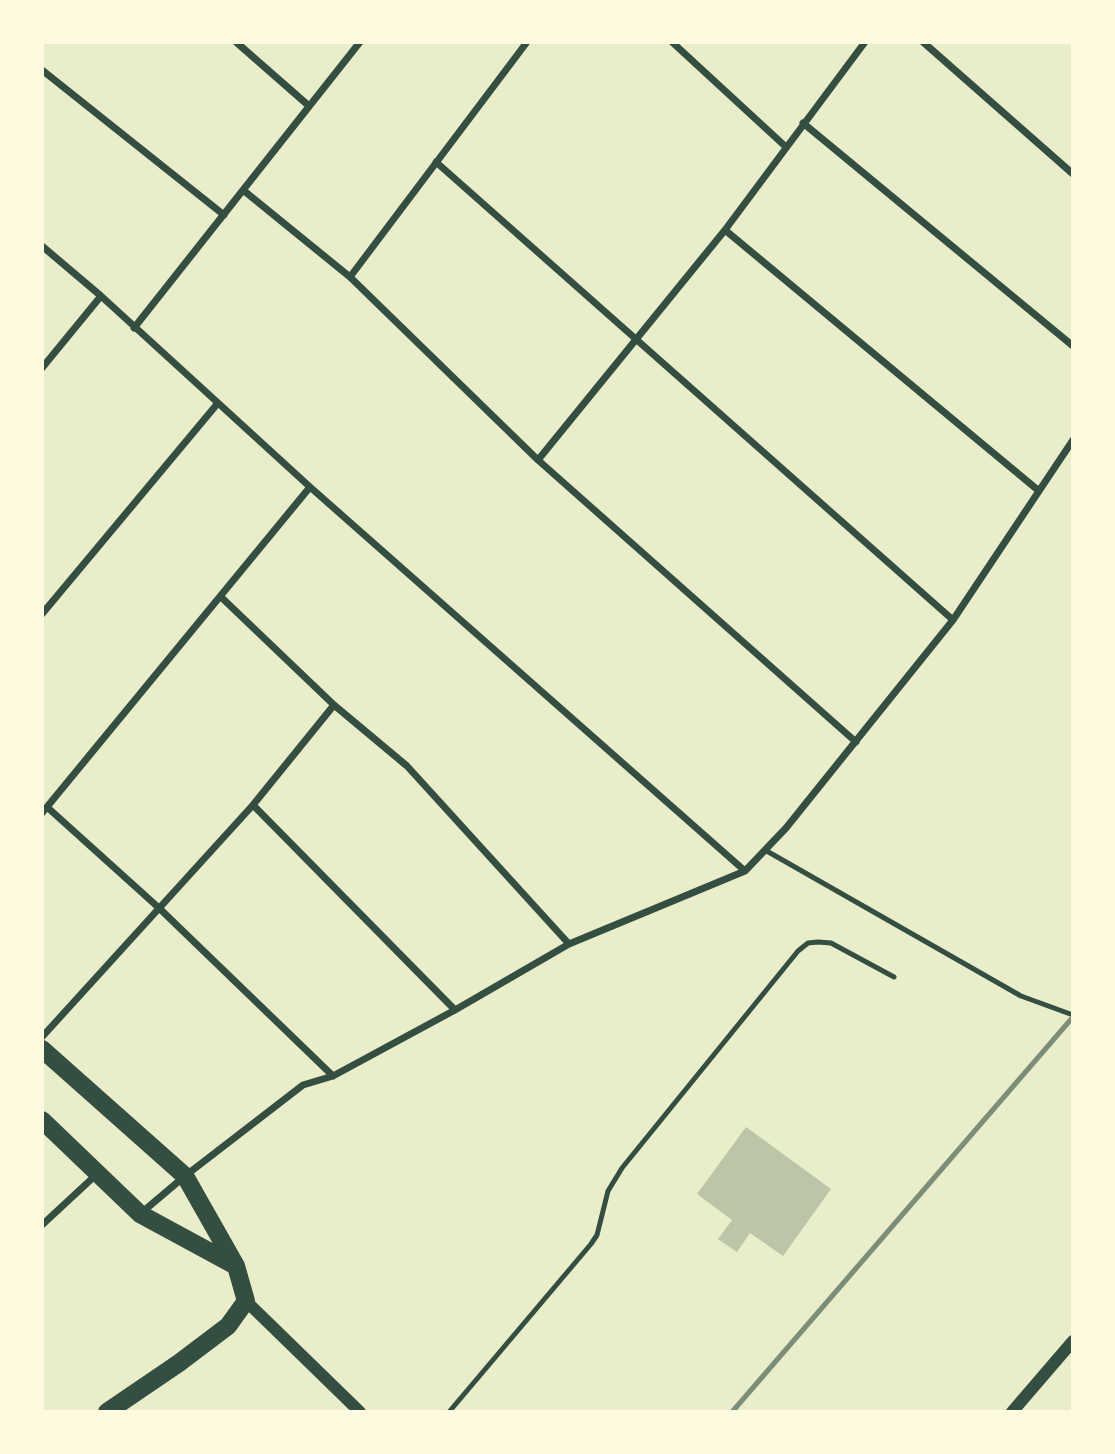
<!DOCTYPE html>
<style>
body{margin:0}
#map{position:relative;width:1115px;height:1454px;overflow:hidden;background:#e9edc9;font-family:"Asap Condensed",sans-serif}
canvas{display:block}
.frame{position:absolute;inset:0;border:44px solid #fefae0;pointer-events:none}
</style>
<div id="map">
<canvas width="1115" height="1454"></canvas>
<div class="frame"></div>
</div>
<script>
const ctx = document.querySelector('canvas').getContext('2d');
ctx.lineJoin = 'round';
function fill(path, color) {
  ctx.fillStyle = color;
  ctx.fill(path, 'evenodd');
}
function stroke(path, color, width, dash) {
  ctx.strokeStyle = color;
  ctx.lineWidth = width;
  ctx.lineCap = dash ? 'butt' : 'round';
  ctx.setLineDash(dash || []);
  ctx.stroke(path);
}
const building = new Path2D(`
 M 746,1127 L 831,1189 L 783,1256 L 750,1233 L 737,1252 L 718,1239 L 732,1220 L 697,1194 Z`);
const service = new Path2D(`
 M 765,850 L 1021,996 L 1073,1015
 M 449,1412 L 591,1244 L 597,1235 L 608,1191 L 622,1168 L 798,951 L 808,943 L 818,942 L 831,943 L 894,977`);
const minor = new Path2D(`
 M 236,42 L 309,106
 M 672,42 L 786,147
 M 923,42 L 1073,174
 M 42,70 L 224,215
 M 803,123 L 1073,346
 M 436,162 L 953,620
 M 243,190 L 350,277 L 538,460 L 856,742
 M 725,230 L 1039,491
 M 42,246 L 101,296 L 310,487 L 745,871
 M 350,277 L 527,42
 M 134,328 L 360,42
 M 42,368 L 101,296
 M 538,460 L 725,230 L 865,42
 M 221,597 L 334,705 L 407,766 L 569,944
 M 42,614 L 218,403
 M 253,805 L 455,1010
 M 47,807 L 159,908 L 333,1076
 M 42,813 L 310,487
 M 42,1037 L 253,805 L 334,705
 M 140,1214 L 185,1176 L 303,1085 L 333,1076 L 455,1010 L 569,944 L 745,871 L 786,828 L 953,620 L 1073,440
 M 42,1225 L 98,1173`);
const tertiary = new Path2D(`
 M 246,1301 L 360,1412
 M 1012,1412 L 1073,1341`);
const primary = new Path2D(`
 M 42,1049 L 185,1176 L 236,1266 L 246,1301 L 228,1326 L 179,1363 L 107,1412
 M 42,1120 L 140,1214 L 236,1266`);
const rail = new Path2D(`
 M 732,1412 L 1073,1017`);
fill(building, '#bcc5a7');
stroke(service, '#344e41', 5);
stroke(minor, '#344e41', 7);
stroke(tertiary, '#344e41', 12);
stroke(primary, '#344e41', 18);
stroke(rail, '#7c8e77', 5);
</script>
